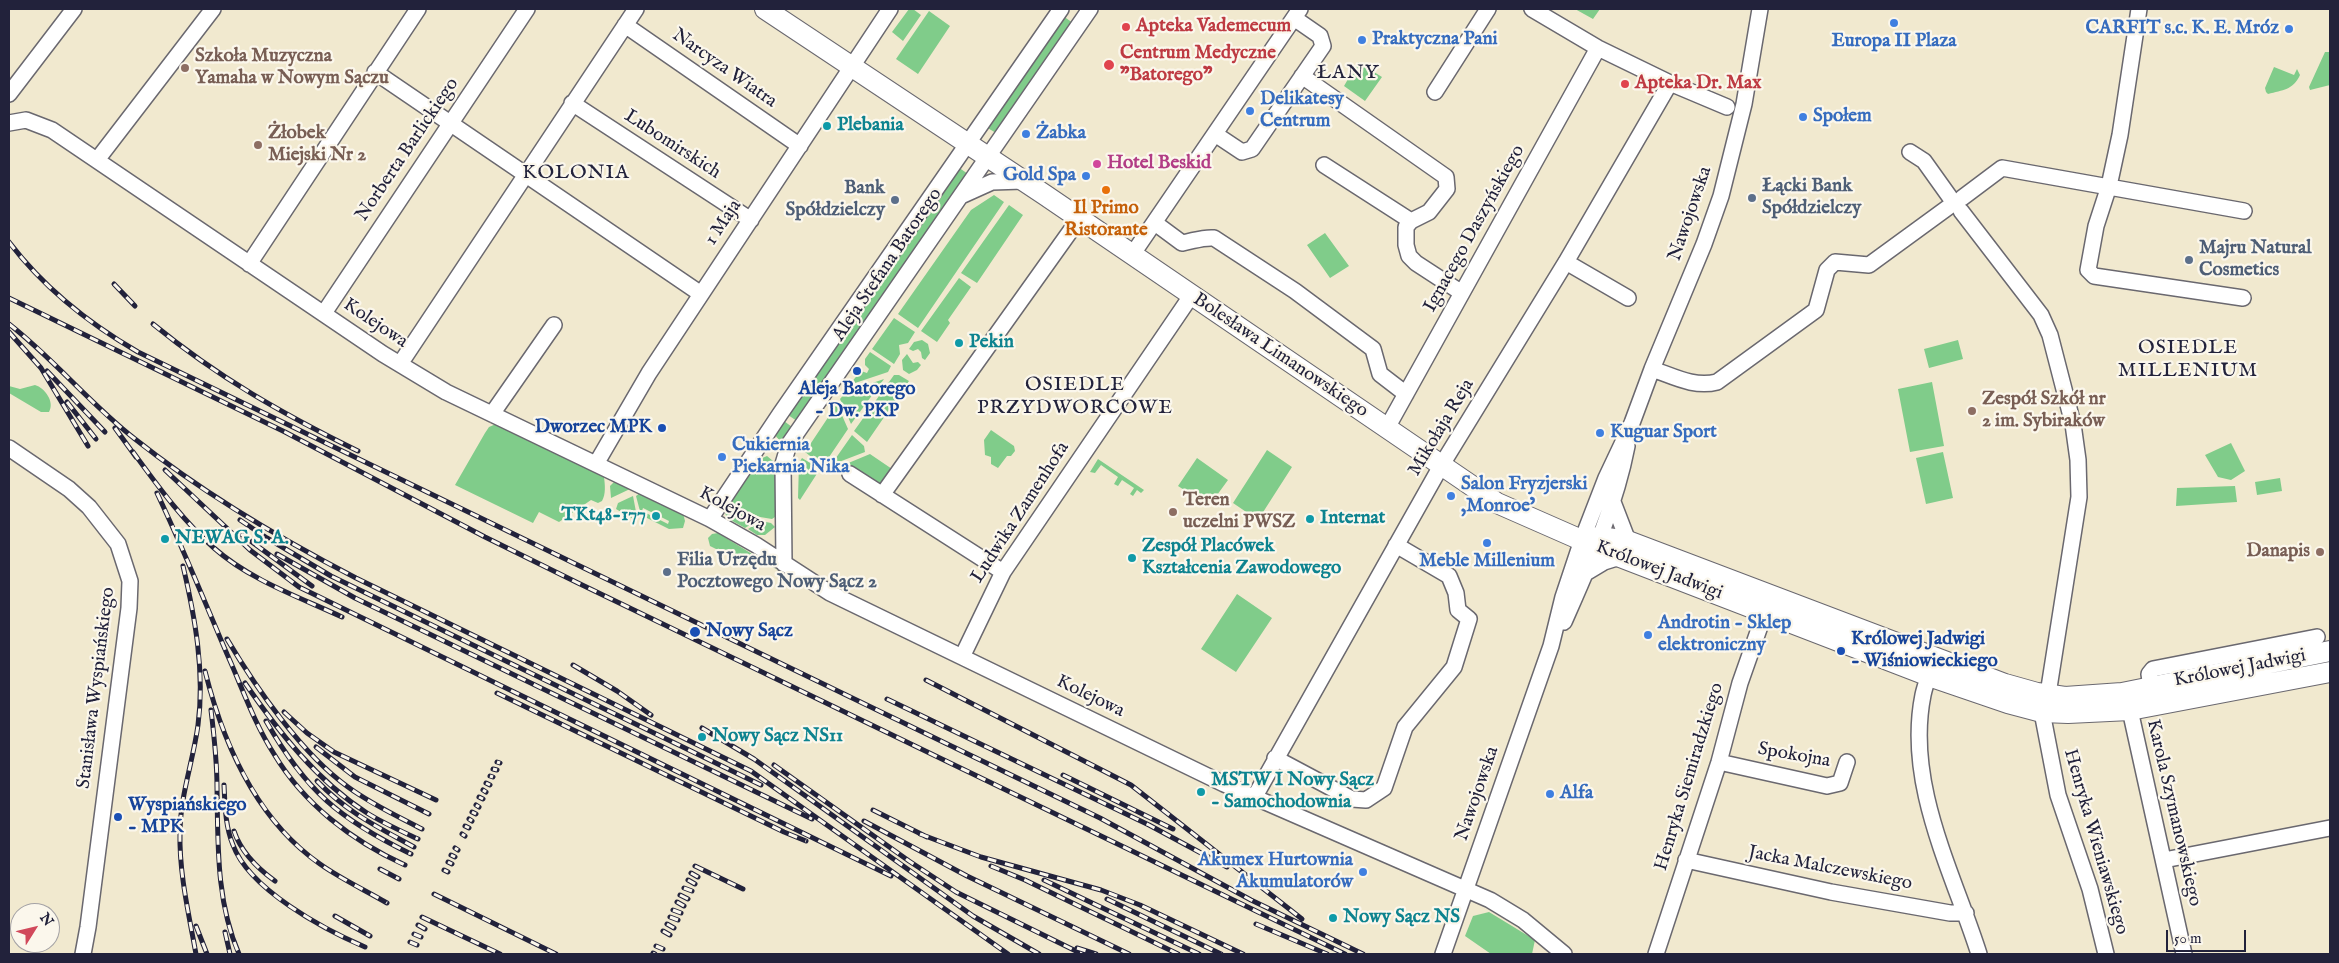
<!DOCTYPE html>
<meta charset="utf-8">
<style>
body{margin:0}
#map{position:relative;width:2339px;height:963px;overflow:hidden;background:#f1e9cf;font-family:"IM FELL English",serif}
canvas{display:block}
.frame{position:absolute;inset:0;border:10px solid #22223b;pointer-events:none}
.north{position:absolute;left:10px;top:903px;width:50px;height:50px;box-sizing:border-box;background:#fbf7ec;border:1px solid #a4a2a5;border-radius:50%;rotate:54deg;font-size:14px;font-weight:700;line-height:20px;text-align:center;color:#22223b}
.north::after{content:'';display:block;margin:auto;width:18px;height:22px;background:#d1495b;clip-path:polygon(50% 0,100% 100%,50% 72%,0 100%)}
.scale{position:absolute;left:2166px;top:930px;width:80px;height:22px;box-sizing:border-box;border:2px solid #22223b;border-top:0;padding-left:6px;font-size:15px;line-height:18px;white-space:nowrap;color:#22223b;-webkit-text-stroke:4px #fbf7ec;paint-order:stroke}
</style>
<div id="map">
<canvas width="2339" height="963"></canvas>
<div class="frame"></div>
<div class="north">N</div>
<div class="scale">50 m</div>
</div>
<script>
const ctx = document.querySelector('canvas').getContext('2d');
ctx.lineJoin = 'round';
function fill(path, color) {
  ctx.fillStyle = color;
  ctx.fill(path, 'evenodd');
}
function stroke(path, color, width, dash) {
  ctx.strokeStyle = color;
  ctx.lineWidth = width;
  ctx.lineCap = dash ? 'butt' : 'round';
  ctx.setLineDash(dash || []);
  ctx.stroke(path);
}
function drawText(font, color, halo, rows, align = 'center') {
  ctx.font = font + ' "IM FELL English",serif';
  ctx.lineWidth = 4.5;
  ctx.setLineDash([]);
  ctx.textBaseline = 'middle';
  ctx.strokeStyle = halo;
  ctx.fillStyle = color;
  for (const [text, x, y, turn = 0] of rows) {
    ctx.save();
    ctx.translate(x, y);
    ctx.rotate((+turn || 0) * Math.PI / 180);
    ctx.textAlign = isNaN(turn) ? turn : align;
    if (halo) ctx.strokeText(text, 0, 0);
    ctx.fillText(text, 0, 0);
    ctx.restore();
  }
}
const green = new Path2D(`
 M 909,9 L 913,9 L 921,15 L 903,41 L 892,32 Z
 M 1575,9 L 1600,9 L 1593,19 Z
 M 929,11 L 950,26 L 918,74 L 896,59 Z
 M 1063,16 L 1073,23 L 996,133 L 986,127 Z
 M 2325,52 L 2330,52 L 2330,85 L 2310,90 L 2309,87 Z
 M 1358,62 L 1382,77 L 1365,101 L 1344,86 Z
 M 2274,67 L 2294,75 L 2297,69 L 2300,75 C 2293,90 2283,90 2268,94 L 2266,92 L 2265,88 Z
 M 958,167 L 968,174 L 797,421 L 788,415 Z
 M 994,195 L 1004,202 L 918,328 L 898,314 L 971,210 Z
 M 1009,205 L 1023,215 L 977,283 L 961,273 Z
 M 1325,233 L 1349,266 L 1330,278 L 1307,245 Z
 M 959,278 L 971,287 L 948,320 L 950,323 L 937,342 L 921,331 Z
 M 894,318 L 915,332 L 908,343 L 899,345 L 900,354 L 894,364 L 872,349 Z
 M 922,340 L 928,344 L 930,353 L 925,360 L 922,358 L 921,352 L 918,349 L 913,351 L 909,349 L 914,342 Z
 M 1958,340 L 1963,359 L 1929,368 L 1924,349 Z
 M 870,352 L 891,366 L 888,372 L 849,385 L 861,371 L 867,373 L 869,369 L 865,365 L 865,359 Z
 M 907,354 L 913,363 L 918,362 L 921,365 L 917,370 L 909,374 L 903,370 L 902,360 Z
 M 894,375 L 899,375 L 909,381 L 867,442 L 854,431 Z
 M 884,379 L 851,424 L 840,399 L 846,392 Z
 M 1932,382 L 1944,446 L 1910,452 L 1898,389 Z
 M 35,385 C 45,388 55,402 49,412 L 41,412 L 9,393 L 9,386 L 20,389 Z
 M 837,404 L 848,429 L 823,466 L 805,452 Z
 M 784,421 L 792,427 L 783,441 L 780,441 L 774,434 Z
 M 496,424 L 600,474 L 604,477 C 605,485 606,494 602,501 L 598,503 L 591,500 L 559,522 L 539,512 L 533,523 L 455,485 L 485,433 L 489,427 Z
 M 991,430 L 1014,446 L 1015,451 L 1011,456 L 1007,456 L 998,468 L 991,464 L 991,457 L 985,455 L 984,440 Z
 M 852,435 L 864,446 L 865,452 L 831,465 Z
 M 2231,443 L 2245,471 L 2231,480 L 2218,477 L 2205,455 Z
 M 1267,450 L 1292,467 L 1258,520 L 1233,503 Z
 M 1943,452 L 1953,498 L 1926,504 L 1916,458 Z
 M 870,454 L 892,469 L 879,487 L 846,464 Z
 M 767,456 L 773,461 L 775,467 L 775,517 L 772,519 L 760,517 L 731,505 L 730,500 L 758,460 Z
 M 802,458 L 820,469 L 800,500 L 798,498 L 799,463 Z
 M 1197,458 L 1228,480 L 1209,506 L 1178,486 Z
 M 1098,459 L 1144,490 L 1141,493 L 1137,490 L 1133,496 L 1130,494 L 1134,488 L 1122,480 L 1118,486 L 1114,484 L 1118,477 L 1101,465 L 1095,473 L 1090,472 Z
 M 2280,478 L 2282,491 L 2257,495 L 2255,482 Z
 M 614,482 L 616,482 L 630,489 L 611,498 L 610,486 Z
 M 2235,486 L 2237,502 L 2176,506 L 2177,488 Z
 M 640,493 L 683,513 L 685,521 L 683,528 L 669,529 L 641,515 L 636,496 ZM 643,508 L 669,521 L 668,524 L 642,511 Z
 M 633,496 L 637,517 L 633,519 L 616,509 L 618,503 Z
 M 729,508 L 758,520 L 745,528 L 727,518 L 724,510 Z
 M 761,521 L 771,523 L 775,527 L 765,535 L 757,535 L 748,529 Z
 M 718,533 L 796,581 L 756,557 L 751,562 L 744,563 L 710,546 L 708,538 L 712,534 Z
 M 1237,594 L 1272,618 L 1236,672 L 1201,649 Z
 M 1489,912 L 1535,940 L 1532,954 L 1491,954 L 1465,936 L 1473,916 Z`);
const minor = new Path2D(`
 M 1532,9 L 1598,48 L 1670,83 L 1727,107
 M 2139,9 L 2120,135 L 2109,186 L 2096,226 L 2088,270 L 2094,276 L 2243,298
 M 625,25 L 800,146
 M 375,72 L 701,294
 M 1302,76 L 1446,177 L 1447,189 L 1429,212 L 1411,221 L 1406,227 L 1406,245 L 1409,256 L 1416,263 L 1462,293
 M 1435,92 L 1488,9
 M 9,94 L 74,9
 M 572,103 L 751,220
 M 9,123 L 26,120 L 52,130 L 383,354 L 446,392 L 710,519 L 756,545 L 830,593 L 1224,784 L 1490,900 L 1523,920 L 1564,954
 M 1215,134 L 1242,152 L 1252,149 L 1323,46 L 1320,36 L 1294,18
 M 97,160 L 213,9
 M 1324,165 L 1411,221
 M 961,196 L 992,182 L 1023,181
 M 1962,198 L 2002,168 L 2244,211
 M 1961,211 L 2041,315 L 2050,335 L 2073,424 L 2078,460 L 2079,497 L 2048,694
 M 1155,223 L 1182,243 C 1194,241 1202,237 1214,238 L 1295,291 L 1373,349 L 1380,374 L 1406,394
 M 1132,255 L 1300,9
 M 1566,262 L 1628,298
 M 249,264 L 418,9
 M 324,313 L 527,9
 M 400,364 L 636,9
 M 1652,369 C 1673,376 1694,388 1717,382 L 1816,310 L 1827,270 L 1835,262 L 1869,265 L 1954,203 L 1924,161 L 1910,152
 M 492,414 L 554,325
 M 1387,428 L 1598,48
 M 9,448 L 69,489 L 89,507 L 118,544 L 130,581 L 129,608 L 88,927 L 83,954
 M 596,464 L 649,373 L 890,9
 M 850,474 L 1003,572
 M 882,495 L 1079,219
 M 1613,502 L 1628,541
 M 710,519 L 780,414 L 1061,9
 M 784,564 L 783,464 L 789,444 L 1090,9
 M 1584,574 L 1604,562 L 1620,557
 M 1564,622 C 1589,565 1615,508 1627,446
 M 962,657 L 1003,572 L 1191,296
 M 1932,666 C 1929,676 1925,685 1923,695 C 1905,784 1953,872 1979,954
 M 2151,688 L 2149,674 L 2153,669 L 2317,637
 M 2137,702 L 2130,710 L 2184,954
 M 2042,712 L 2058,795 L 2090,889 L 2106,954
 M 1275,758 L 1352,799 L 1366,800 L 1384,788 L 1405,727 L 1454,667 L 1469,619 L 1458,610 L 1456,593 L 1449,576 L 1396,545
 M 1719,762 L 1827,786 L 1840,783 L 1847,762
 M 1254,798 L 1441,466 L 1566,262 L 1670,83
 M 1686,860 L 1831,892 L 1950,913 L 1966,913
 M 2164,860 L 2330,828
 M 1443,954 L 1551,646 L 1563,597 L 1582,540 L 1606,478 L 1632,423 L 1652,369 L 1704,244 L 1721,196 L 1744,104 L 1760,9
 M 1656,954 L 1719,762 L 1740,683 L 1765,612`);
const major = new Path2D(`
 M 765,9 L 1045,195 L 1497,503 L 1620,557 L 1929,676 L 2008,703 L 2042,712 L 2068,713 L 2130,710 L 2330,672
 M 1586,539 L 1600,537 L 1628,541 L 2005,684 L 2037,693 L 2065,697 L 2122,693 L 2330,651`);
const rail = new Path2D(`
 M 9,242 C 44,288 88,323 138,352 L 1100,818 L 1251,900 L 1363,954
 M 114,284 L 135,306
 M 9,298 L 285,432 L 485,537 L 576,582 L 1345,954
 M 9,324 C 54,359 90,404 135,439 C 203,493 279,538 356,578 L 751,771 L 1008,954
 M 153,324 C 219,378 283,414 358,451
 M 9,332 L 41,368 L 88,446
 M 47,371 L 105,432
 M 67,402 L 96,439
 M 115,428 L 136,457
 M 133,452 C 158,486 182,520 214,548 C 250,580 299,597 342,617
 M 165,470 L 250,550 L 299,587 L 891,876
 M 157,493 C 182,546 204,600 227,654 C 242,687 254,723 274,754 C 304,804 352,841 405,865
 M 240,520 L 267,538 L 331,576 L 761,785
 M 241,534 L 312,586
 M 277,554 L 355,598 L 812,819
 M 183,566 C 195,617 205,672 198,725 C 193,762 180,796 180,833 C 179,873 189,915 196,954
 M 227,639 C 256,688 302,754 348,787 C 371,804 397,816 422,829
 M 573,665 L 617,691 L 651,715
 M 205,671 C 223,743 257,820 320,864 C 341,879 365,890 387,903
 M 926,680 L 1131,785 L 1302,919
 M 245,683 C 278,731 317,781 367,813 C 383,823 401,831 418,839
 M 497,693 L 784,832 L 806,841
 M 887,699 L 1149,825 L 1227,867
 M 211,710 C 214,735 217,761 217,787 C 218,844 216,901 239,954
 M 284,712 L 307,733 L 334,752 L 436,800
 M 266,721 C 306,791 339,819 411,854
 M 702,728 L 754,759 L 973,916 L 1039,954
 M 316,747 L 355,777 L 429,814
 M 497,762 L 500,763
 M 774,765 L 909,861 L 956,892 L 1082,954
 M 493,769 L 497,770
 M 1063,775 L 1173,829
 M 490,776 L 493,777
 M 317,781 C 348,813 376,826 414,847
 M 486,783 L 490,785
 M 224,785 C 225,804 225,826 233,845 C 249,889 323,929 365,947
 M 483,790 L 486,792
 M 479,797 L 483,799
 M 476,805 L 479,807
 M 873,810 L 927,837
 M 472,812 L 476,814
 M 469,819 L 472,821
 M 864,821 L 967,876 L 1129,954
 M 465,826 L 469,828
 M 234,831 C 241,852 257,868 275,881
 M 462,834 L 465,836
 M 920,834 L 981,857 L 1101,890 L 1140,905 L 1243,954
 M 455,848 L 458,850
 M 451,855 L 455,857
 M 448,862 L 452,864
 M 695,866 L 743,889
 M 991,866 L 1025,880 L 1178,954
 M 380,869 L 399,879
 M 444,870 L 448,872
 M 691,873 L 698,877
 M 688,880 L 695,884
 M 1044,880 L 1199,954
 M 684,888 L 692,891
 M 434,894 L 556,954
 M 680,895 L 688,899
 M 1107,899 L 1221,954
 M 677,902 L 684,906
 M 673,910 L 681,913
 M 335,916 L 370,936
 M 422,917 L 500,954
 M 670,917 L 678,920
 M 667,924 L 674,928
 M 1256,924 L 1327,954
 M 418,925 L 425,929
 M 196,926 L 207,954
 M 663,931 L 670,935
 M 225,932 L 230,954
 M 414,934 L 421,937
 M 410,942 L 417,945
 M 656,946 L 663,949
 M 1077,948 L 1096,954
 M 653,953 L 655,954`);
const markers = [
 [1894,23,5,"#3f7fe0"],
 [1126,27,5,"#e0444e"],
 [2289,29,5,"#3f7fe0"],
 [1362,40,5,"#3f7fe0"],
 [1109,65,6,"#e0444e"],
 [185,68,5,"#8d6e63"],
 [1625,84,5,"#e0444e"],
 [1250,111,5,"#3f7fe0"],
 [1803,117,5,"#3f7fe0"],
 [827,126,5,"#0f9aa8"],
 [1026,134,5,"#3f7fe0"],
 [258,145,5,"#8d6e63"],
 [1097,164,5,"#d1479c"],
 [1086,176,5,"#3f7fe0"],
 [1106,190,5,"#e8710a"],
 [1752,198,5,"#5c6f8a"],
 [895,200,5,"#5c6f8a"],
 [2189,260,5,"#5c6f8a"],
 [959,343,5,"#0f9aa8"],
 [857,371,5,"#1a4fb4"],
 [1972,411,5,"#8d6e63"],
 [662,428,5,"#1a4fb4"],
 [1600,433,5,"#3f7fe0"],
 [722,457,5,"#3f7fe0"],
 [1451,496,5,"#3f7fe0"],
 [1173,512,5,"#8d6e63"],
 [656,516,5,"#0f9aa8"],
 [1310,519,5,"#0f9aa8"],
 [165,539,5,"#0f9aa8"],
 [1487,543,5,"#3f7fe0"],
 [2320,552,5,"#8d6e63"],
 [1132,558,5,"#0f9aa8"],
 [667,572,5,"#5c6f8a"],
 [695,632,6,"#1a4fb4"],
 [1648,635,5,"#3f7fe0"],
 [1841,651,5,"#1a4fb4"],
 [702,737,5,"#0f9aa8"],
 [1201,792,5,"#0f9aa8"],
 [1550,794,5,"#3f7fe0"],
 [118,817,5,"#1a4fb4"],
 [1363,872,5,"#3f7fe0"],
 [1333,918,5,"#0f9aa8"]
];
const healthNames = [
 ["Apteka Vademecum",1136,27],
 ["Centrum Medyczne",1120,54],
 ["\"Batorego\"",1120,76],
 ["Apteka Dr. Max",1635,84]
];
const shopNames = [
 ["CARFIT s.c. K. E. Mróz",2279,29,"right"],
 ["Praktyczna Pani",1372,40],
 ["Europa II Plaza",1894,42,"center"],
 ["Delikatesy",1260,100],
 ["Centrum",1260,122],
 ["Społem",1813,117],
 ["Żabka",1036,134],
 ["Gold Spa",1076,176,"right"],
 ["Kuguar Sport",1610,433],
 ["Cukiernia",732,446],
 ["Piekarnia Nika",732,468],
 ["Salon Fryzjerski",1461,485],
 ["‚Monroe’",1461,507],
 ["Meble Millenium",1487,562,"center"],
 ["Androtin - Sklep",1658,624],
 ["elektroniczny",1658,646],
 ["Alfa",1560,794],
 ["Akumex Hurtownia",1353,861,"right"],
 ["Akumulatorów",1353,883,"right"]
];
const educationNames = [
 ["Szkoła Muzyczna",195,57],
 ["Yamaha w Nowym Sączu",195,79],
 ["Żłobek",268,134],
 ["Miejski Nr 2",268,156],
 ["Zespół Szkół nr",1982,400],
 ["2 im. Sybiraków",1982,422],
 ["Teren",1183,501],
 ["uczelni PWSZ",1183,523],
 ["Danapis",2310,552,"right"]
];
const streetNames = [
 ["Narcyza Wiatra",724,69,35],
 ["Lubomirskich",672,145,33],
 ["Norberta Barlickiego",408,150,-56],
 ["Nawojowska",1691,214,-71],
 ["1 Maja",724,223,-56],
 ["Ignacego Daszyńskiego",1475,229,-61],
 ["Aleja Stefana Batorego",888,265,-56],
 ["Kolejowa",375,324,34],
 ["Bolesława Limanowskiego",1280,356,34],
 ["Mikołaja Reja",1442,428,-59],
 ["Kolejowa",732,510,29],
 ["Ludwika Zamenhofa",1021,513,-57],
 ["Królowej Jadwigi",1659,571,21],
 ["Królowej Jadwigi",2240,669,-11],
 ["Stanisława Wyspiańskiego",97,688,-83],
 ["Kolejowa",1090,697,26],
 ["Spokojna",1794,756,10],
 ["Henryka Siemiradzkiego",1690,777,-73],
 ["Nawojowska",1478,794,-71],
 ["Karola Szymanowskiego",2173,813,77],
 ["Henryka Wieniawskiego",2095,842,74],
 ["Jacka Malczewskiego",1830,869,11]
];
const cultureNames = [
 ["Plebania",837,126],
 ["Pekin",969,343],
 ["TKt48-177",646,516,"right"],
 ["Internat",1320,519],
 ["NEWAG S. A.",175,539],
 ["Zespół Placówek",1142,547],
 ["Kształcenia Zawodowego",1142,569],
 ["Nowy Sącz NS11",712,737],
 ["MSTW I Nowy Sącz",1211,781],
 ["- Samochodownia",1211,803],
 ["Nowy Sącz NS",1343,918]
];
const hotelNames = [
 ["Hotel Beskid",1107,164]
];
const serviceNames = [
 ["Łącki Bank",1762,187],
 ["Spółdzielczy",1762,209],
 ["Bank",885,189,"right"],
 ["Spółdzielczy",885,211,"right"],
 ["Majru Natural",2199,249],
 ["Cosmetics",2199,271],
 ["Filia Urzędu",677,561],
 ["Pocztowego Nowy Sącz 2",677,583]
];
const foodNames = [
 ["Il Primo",1106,209],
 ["Ristorante",1106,231]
];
const transitNames = [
 ["Aleja Batorego",857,390,"center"],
 ["- Dw. PKP",857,412,"center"],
 ["Dworzec MPK",652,428,"right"],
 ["Nowy Sącz",706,632],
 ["Królowej Jadwigi",1851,640],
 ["- Wiśniowieckiego",1851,662],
 ["Wyspiańskiego",128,806],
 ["- MPK",128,828]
];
const neighbourhoodNames = [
 ["ŁANY",1348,74],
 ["KOLONIA",576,174],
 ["OSIEDLE",2188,349],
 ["MILLENIUM",2188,372],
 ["OSIEDLE",1075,386],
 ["PRZYDWORCOWE",1075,409]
];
fill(green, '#80cc8a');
stroke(minor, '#6a686f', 18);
stroke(major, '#6a686f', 22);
stroke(minor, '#fff', 15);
stroke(major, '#fff', 20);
stroke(rail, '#22223b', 5);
stroke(rail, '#fbf7ec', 3, [9]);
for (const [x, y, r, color] of markers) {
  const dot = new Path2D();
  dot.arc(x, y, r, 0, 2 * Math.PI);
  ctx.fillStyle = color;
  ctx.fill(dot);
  stroke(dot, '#fbf7ec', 2);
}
drawText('bold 19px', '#be3a42', '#fbf7ec', healthNames, 'left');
drawText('bold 19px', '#366cbe', '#fbf7ec', shopNames, 'left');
drawText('bold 19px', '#785e54', '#fbf7ec', educationNames, 'left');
drawText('19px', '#22223b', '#fbf7ec', streetNames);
drawText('bold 19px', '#0d838f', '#fbf7ec', cultureNames, 'left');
drawText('bold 19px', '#b23c85', '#fbf7ec', hotelNames, 'left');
drawText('bold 19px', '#4e5e75', '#fbf7ec', serviceNames, 'left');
drawText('bold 19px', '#c56008', '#fbf7ec', foodNames);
drawText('bold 19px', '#164399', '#fbf7ec', transitNames, 'left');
ctx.letterSpacing = '1px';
drawText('20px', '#22223b', '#fbf7ec', neighbourhoodNames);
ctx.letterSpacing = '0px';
</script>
